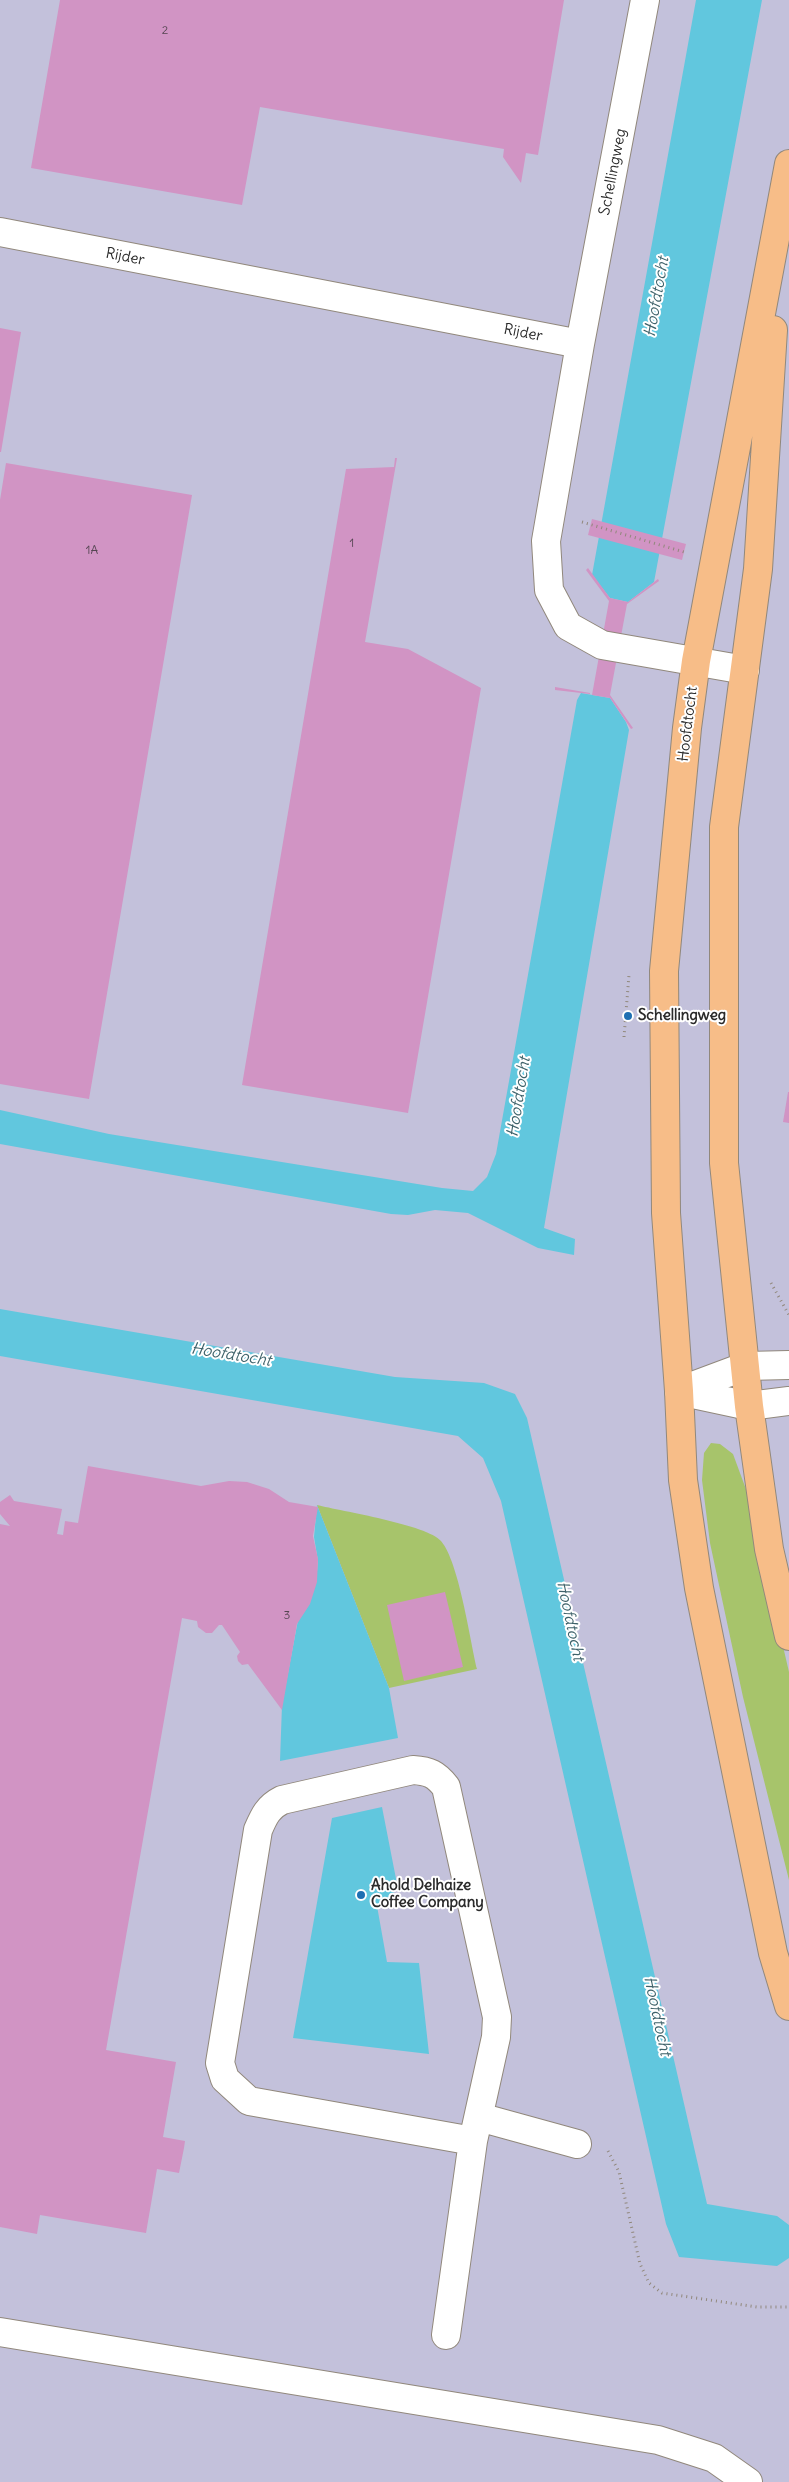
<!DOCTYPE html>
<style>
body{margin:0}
canvas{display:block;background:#f7e4ce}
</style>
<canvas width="789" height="2482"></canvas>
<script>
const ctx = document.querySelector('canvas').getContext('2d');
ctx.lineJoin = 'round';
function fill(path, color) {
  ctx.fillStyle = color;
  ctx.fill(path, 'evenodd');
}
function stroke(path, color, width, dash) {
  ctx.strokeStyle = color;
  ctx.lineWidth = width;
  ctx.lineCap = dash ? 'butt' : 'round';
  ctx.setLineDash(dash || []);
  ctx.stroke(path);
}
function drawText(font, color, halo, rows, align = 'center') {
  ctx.font = font + ' Delius,sans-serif';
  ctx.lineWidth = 4;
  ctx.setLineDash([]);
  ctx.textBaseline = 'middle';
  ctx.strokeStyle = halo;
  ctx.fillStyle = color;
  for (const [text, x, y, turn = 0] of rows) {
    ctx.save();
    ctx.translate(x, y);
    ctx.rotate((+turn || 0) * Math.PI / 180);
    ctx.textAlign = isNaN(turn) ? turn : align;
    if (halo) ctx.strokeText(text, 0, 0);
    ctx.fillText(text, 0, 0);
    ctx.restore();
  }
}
const industrial = new Path2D(`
 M 0,0 L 789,0 L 789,2482 L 0,2482 Z`);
const green = new Path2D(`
 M 711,1443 L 720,1444 L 733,1454 L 747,1492 L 789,1672 L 789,1880 L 743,1697 L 710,1543 L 702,1480 L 704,1453 Z
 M 317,1505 C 341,1511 428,1525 441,1541 C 459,1562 470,1640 477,1669 L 389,1688 Z`);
const water = new Path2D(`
 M 696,0 L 762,0 L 654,582 L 628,602 L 610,598 L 592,575 Z
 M 581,693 L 610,698 L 626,722 L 629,730 L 544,1228 L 575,1239 L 574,1255 L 538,1248 L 468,1213 L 435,1210 L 408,1215 L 391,1214 L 0,1144 L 0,1110 L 109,1134 L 442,1188 L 473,1191 L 487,1177 L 496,1154 L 577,700 Z
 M 0,1309 L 395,1377 L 484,1383 L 515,1394 L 527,1418 L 707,2204 L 777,2216 L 789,2225 L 789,2258 L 777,2266 L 679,2257 L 666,2224 L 501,1501 L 483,1458 L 458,1436 L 0,1356 Z
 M 317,1505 L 389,1688 L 398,1738 L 280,1761 L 282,1705 L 298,1620 L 316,1582 L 318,1561 L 314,1537 Z
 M 382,1807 L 398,1889 L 377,1906 L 387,1962 L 419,1963 L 429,2054 L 293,2038 L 332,1818 Z`);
const building = new Path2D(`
 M 60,0 L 564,0 L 538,155 L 526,153 L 521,183 L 503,157 L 504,149 L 260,107 L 242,205 L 31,168 Z
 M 0,328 L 21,332 L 1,452 L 0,452 Z
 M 395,458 L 397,458 L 365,642 L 408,649 L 481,688 L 408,1113 L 242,1085 L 346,469 L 394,467 Z
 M 6,463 L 192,495 L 89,1099 L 0,1084 L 0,500 Z
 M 592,519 L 686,544 L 682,560 L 588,535 Z
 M 588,568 L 610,598 L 628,602 L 658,579 L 659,581 L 627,604 L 610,695 L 633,728 L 631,729 L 610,698 L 592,695 L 609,601 L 586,570 Z
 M 555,687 L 590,693 L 590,694 L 555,690 Z
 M 788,1092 L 789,1092 L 789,1123 L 783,1122 Z
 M 88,1466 L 201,1486 L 229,1481 L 247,1482 L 269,1489 L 289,1502 L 318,1507 L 313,1536 L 318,1559 L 317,1582 L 310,1604 L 297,1624 L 282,1710 L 248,1664 L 242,1665 L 238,1661 L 237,1656 L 240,1652 L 222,1625 L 219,1625 L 212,1633 L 206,1633 L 198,1627 L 197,1621 L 182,1618 L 106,2050 L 176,2062 L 163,2137 L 185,2141 L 184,2148 L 179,2173 L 157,2169 L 146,2233 L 40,2215 L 37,2234 L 0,2227 L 0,1524 L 10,1526 L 0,1514 L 0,1502 L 10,1495 L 14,1501 L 62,1509 L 57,1534 L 63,1535 L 65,1521 L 78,1523 Z
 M 445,1592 L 463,1667 L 404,1681 L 387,1605 Z`);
const path = new Path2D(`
 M 582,522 L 684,552
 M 624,1037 L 629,975
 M 771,1283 L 789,1315
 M 608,2151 L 619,2172 L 640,2264 L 649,2283 L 662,2293 L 757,2307 L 789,2307`);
const minor = new Path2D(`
 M 645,0 L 580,344 L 546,541 L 549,590 L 568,626 L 602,645 L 745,670
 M 0,232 L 580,344
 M 679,1391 L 746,1366 L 789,1365
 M 679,1391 L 749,1406 L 789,1401
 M 413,1770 C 429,1771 436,1774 446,1787 L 497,2017 L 496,2037 L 473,2141 L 249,2101 L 225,2079 L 220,2063 L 258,1830 C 264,1816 268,1807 282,1800 Z
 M 479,2117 L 577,2144
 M 0,2332 L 658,2440 L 714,2458 L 748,2482
 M 446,2335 L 473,2141`);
const major = new Path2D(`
 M 789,164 L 696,661 L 687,728 L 664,971 L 666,1213 L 679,1391 L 683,1480 L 699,1588 L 773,1953 L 789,2006
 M 773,330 L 758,569 L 724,827 L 724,1163 L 749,1406 L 769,1549 L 789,1636`);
const markers = [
 [628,1016,5,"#1f6fb2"],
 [361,1895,5,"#1f6fb2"]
];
const numberNames = [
 ["2",165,31],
 ["1",352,544],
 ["1A",92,551],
 ["3",287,1616]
];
const streetNames = [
 ["Schellingweg",613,172,-79],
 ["Rijder",125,257,11],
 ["Rijder",523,333,11],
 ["Hoofdtocht",688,724,-83]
];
const poiNames = [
 ["Schellingweg",638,1016],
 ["Ahold Delhaize",371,1886],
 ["Coffee Company",371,1903]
];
const waterNames = [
 ["Hoofdtocht",657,297,-80],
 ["Hoofdtocht",519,1097,-81],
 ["Hoofdtocht",231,1355,9],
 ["Hoofdtocht",570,1621,78],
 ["Hoofdtocht",657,2016,78]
];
fill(industrial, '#c3c1db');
fill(green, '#a7c46b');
fill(water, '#61c7de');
fill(building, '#d194c4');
stroke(minor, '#91887c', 30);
stroke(major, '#91887c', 30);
stroke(path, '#91887c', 3, [1, 4]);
stroke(minor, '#fff', 28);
stroke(major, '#f7bd88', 28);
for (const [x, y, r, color] of markers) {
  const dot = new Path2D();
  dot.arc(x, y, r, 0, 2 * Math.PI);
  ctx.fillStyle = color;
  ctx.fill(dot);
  stroke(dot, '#fff', 2);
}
drawText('12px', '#544551', null, numberNames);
drawText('15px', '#2b2b2b', '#fff', streetNames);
drawText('bold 15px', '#2b2b2b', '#fff', poiNames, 'left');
drawText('italic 16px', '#3e626a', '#fff', waterNames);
</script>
